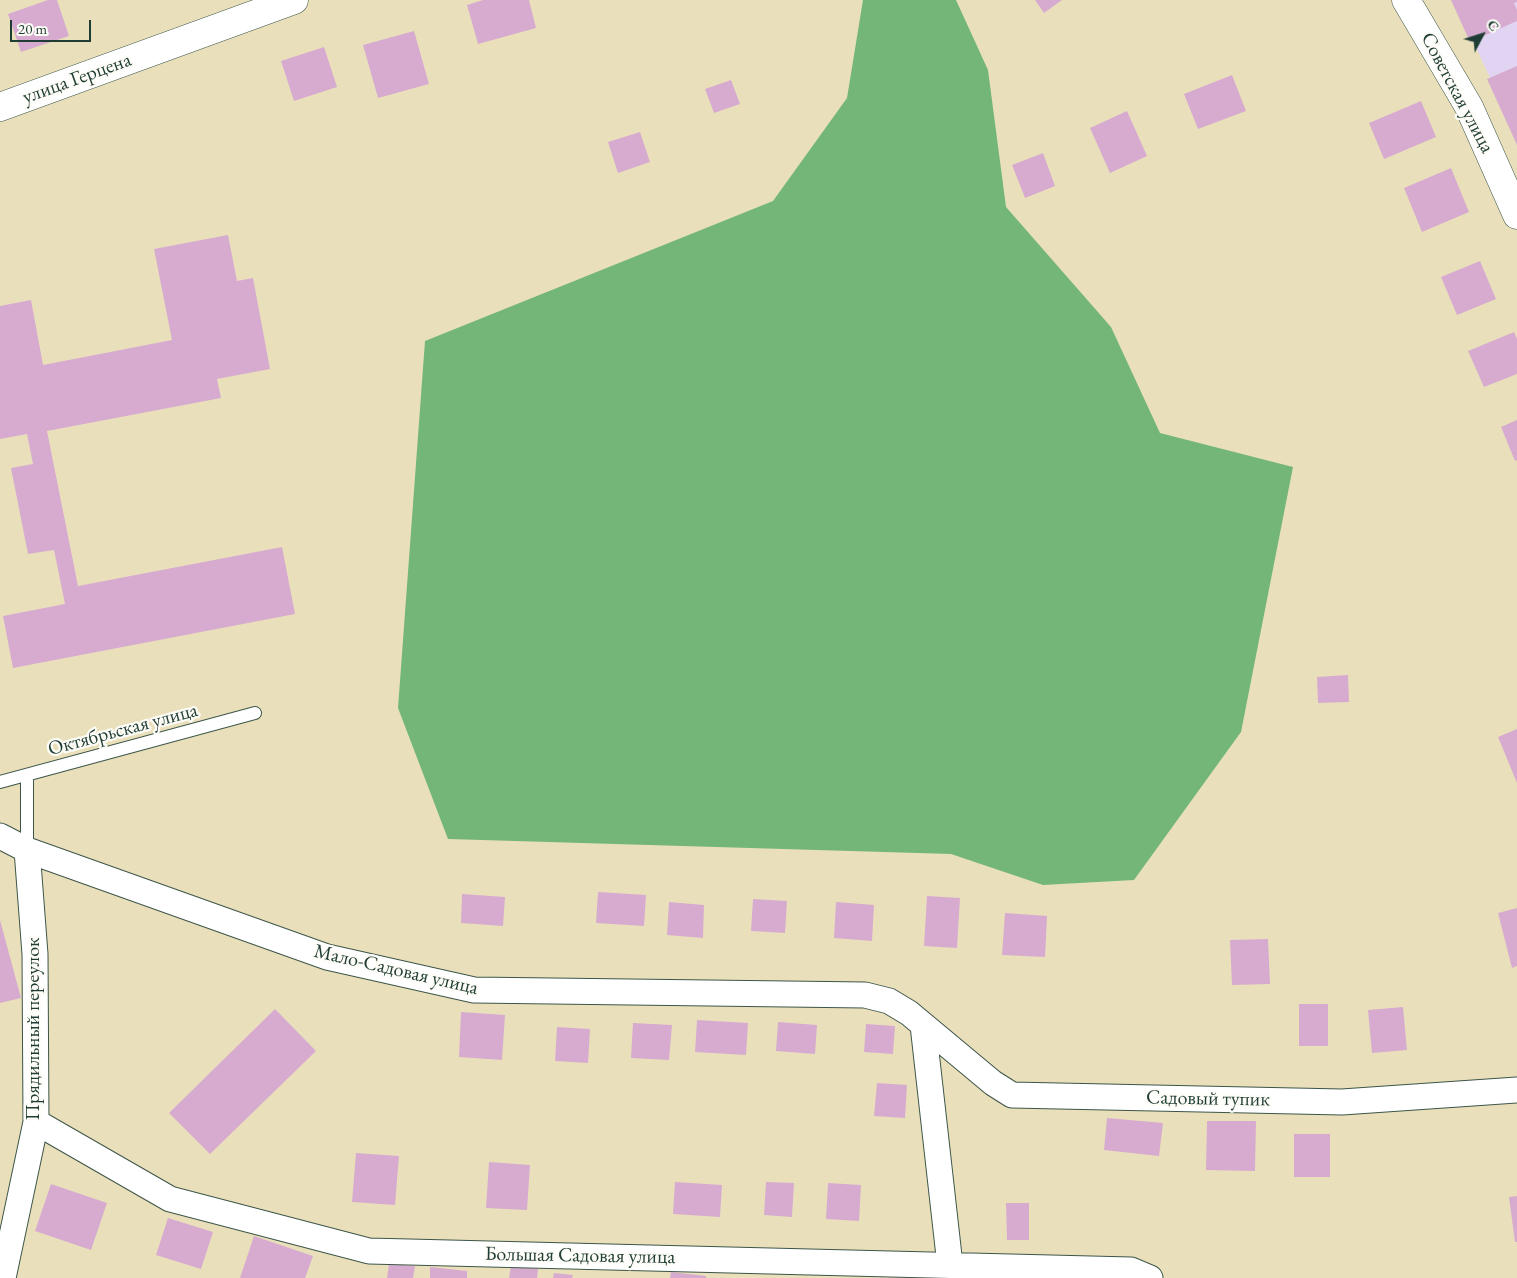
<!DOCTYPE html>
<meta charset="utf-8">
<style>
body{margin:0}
#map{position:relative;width:1517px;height:1278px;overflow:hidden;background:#e9e0bb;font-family:"EB Garamond",serif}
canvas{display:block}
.north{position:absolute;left:1457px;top:10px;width:50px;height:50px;-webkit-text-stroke:4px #fdfcf7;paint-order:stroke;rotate:50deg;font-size:14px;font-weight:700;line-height:20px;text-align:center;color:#1f3d34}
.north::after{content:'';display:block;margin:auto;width:18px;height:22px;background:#1f3d34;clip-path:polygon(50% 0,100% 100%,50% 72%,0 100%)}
.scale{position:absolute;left:10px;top:20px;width:81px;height:22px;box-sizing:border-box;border:2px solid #1f3d34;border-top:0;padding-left:6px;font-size:15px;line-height:18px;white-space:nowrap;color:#1f3d34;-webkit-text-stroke:4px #fdfcf7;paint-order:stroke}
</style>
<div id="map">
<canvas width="1517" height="1278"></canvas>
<div class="north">С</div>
<div class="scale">20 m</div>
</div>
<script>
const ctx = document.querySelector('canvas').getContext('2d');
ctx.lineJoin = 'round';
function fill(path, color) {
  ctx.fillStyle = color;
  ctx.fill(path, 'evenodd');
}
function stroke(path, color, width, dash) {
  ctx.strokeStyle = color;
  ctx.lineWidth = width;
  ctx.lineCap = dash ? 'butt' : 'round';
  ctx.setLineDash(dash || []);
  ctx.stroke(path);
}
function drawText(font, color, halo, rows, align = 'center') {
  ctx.font = font + ' "EB Garamond",serif';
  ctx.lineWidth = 4.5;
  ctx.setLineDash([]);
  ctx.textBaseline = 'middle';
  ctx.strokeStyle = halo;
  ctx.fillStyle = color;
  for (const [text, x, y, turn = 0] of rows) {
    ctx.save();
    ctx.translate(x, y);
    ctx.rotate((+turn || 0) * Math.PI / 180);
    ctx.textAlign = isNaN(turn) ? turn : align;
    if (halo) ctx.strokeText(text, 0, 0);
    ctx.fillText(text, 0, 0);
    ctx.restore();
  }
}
const built = new Path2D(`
 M 1454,0 L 1517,0 L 1517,136 Z`);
const forest = new Path2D(`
 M 863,0 L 956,0 L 988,70 L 1006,207 L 1111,327 L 1160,433 L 1293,467 L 1241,732 L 1134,880 L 1043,885 L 951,854 L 448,839 L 398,708 L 425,341 L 773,201 L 847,98 Z`);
const building = new Path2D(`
 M 48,0 L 57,0 L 69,36 L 21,52 L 8,14 Z
 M 483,0 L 529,0 L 536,28 L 478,44 L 467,5 Z
 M 1035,0 L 1062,0 L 1044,13 Z
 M 1451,0 L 1517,0 L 1517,2 L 1514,3 L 1517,10 L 1517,21 L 1470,42 Z
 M 414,31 L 429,84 L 378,98 L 363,45 Z
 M 324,47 L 337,87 L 294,101 L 281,61 Z
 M 1517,66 L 1517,145 L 1487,79 Z
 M 1232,75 L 1246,111 L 1198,129 L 1184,94 Z
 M 731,80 L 740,104 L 714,113 L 705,89 Z
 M 1421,101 L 1436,137 L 1384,159 L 1369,123 Z
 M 1127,111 L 1147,156 L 1110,173 L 1090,128 Z
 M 640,132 L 650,162 L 618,173 L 608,142 Z
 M 1043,153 L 1055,186 L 1025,198 L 1012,165 Z
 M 1451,168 L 1469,212 L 1422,232 L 1404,188 Z
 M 228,235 L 237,281 L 253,278 L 270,369 L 217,379 L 221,398 L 47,431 L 78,586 L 282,547 L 295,614 L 13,668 L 3,616 L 65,604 L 54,550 L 28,554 L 11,468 L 33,464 L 27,434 L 0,439 L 0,306 L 31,300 L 43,365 L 172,340 L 154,249 Z
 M 1480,261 L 1496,299 L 1457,315 L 1441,277 Z
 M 1514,332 L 1517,339 L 1517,374 L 1484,387 L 1468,351 Z
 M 1517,420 L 1517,460 L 1515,461 L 1501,427 Z
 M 1348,675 L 1349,702 L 1318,703 L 1317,677 Z
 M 1517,729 L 1517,783 L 1498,737 Z
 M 598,892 L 646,895 L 644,926 L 596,923 Z
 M 462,894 L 505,897 L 503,926 L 461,923 Z
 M 927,896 L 960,898 L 957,948 L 924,946 Z
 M 753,899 L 787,901 L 785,933 L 751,931 Z
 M 669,902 L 704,905 L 703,938 L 667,935 Z
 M 836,902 L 874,905 L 872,941 L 834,938 Z
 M 1517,908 L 1517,966 L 1512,968 L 1498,913 Z
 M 1005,913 L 1047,916 L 1045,957 L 1002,955 Z
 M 0,920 L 21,998 L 0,1003 Z
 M 1268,939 L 1270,984 L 1232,985 L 1230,940 Z
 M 1299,1004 L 1328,1004 L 1328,1046 L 1299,1046 Z
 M 1403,1007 L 1407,1050 L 1372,1053 L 1368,1010 Z
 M 275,1009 L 316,1051 L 210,1154 L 169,1113 Z
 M 461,1012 L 505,1015 L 502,1060 L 459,1057 Z
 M 697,1020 L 748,1023 L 746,1055 L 695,1052 Z
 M 778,1022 L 817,1025 L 815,1054 L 776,1051 Z
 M 633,1023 L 672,1025 L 669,1060 L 631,1058 Z
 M 866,1024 L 895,1026 L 893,1054 L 864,1052 Z
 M 557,1027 L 590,1029 L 588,1063 L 555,1061 Z
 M 877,1083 L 907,1085 L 905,1118 L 874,1116 Z
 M 1107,1118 L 1163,1123 L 1159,1156 L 1104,1150 Z
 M 1207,1121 L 1256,1121 L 1255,1171 L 1206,1170 Z
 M 1294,1134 L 1330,1134 L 1330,1177 L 1294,1177 Z
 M 356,1153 L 399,1156 L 395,1205 L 352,1202 Z
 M 489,1162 L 530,1165 L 527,1210 L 486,1208 Z
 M 675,1182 L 722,1185 L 720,1217 L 673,1214 Z
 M 766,1182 L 794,1183 L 792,1217 L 764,1215 Z
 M 828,1183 L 861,1185 L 859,1221 L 826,1219 Z
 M 51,1184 L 107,1203 L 91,1250 L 35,1231 Z
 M 1517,1196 L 1517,1242 L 1515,1242 L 1509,1197 Z
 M 1006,1203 L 1029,1203 L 1029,1240 L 1007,1240 Z
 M 168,1218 L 213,1232 L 201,1269 L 156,1255 Z
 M 254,1236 L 313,1256 L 305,1278 L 240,1278 Z
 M 389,1264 L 415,1266 L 413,1278 L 387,1278 Z
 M 511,1266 L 538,1269 L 537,1278 L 509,1278 Z
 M 430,1267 L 467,1271 L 467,1278 L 430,1278 Z
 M 671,1272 L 706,1276 L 706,1278 L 670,1278 Z
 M 554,1273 L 573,1275 L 572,1278 L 553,1278 Z`);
const service = new Path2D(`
 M 27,776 L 27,850
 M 0,782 L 255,713`);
const minor = new Path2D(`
 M 0,836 L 27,850 L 327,957 L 474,990 L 865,995 L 889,1001 L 909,1013 L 993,1083 L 1012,1095 L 1342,1102 L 1517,1090
 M 923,1025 L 950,1265
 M 36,1122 L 170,1199 L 369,1251 L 1131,1270 L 1150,1278
 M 3,1278 L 36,1122 L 35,954 L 27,850`);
const tertiary = new Path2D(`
 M 0,107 L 294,0`);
const secondary = new Path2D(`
 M 1406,0 L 1469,107 L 1517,215`);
const streetNames = [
 ["улица Герцена",77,79,-20],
 ["Советская улица",1457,93,62],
 ["Октябрьская улица",123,730,-15],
 ["Мало-Садовая улица",396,970,13],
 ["Прядильный переулок",34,1029,-90],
 ["Садовый тупик",1208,1099,1],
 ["Большая Садовая улица",580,1256,1]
];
fill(built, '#e1d4f3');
fill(forest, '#74b678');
fill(building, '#d7abd0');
stroke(service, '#3d5548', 14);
stroke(minor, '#3d5548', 27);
stroke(tertiary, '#3d5548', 29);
stroke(secondary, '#3d5548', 29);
stroke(service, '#fff', 12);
stroke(minor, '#fff', 25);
stroke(tertiary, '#fff', 28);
stroke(secondary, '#fff', 28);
drawText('20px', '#1f3d34', '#fdfcf7', streetNames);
</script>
